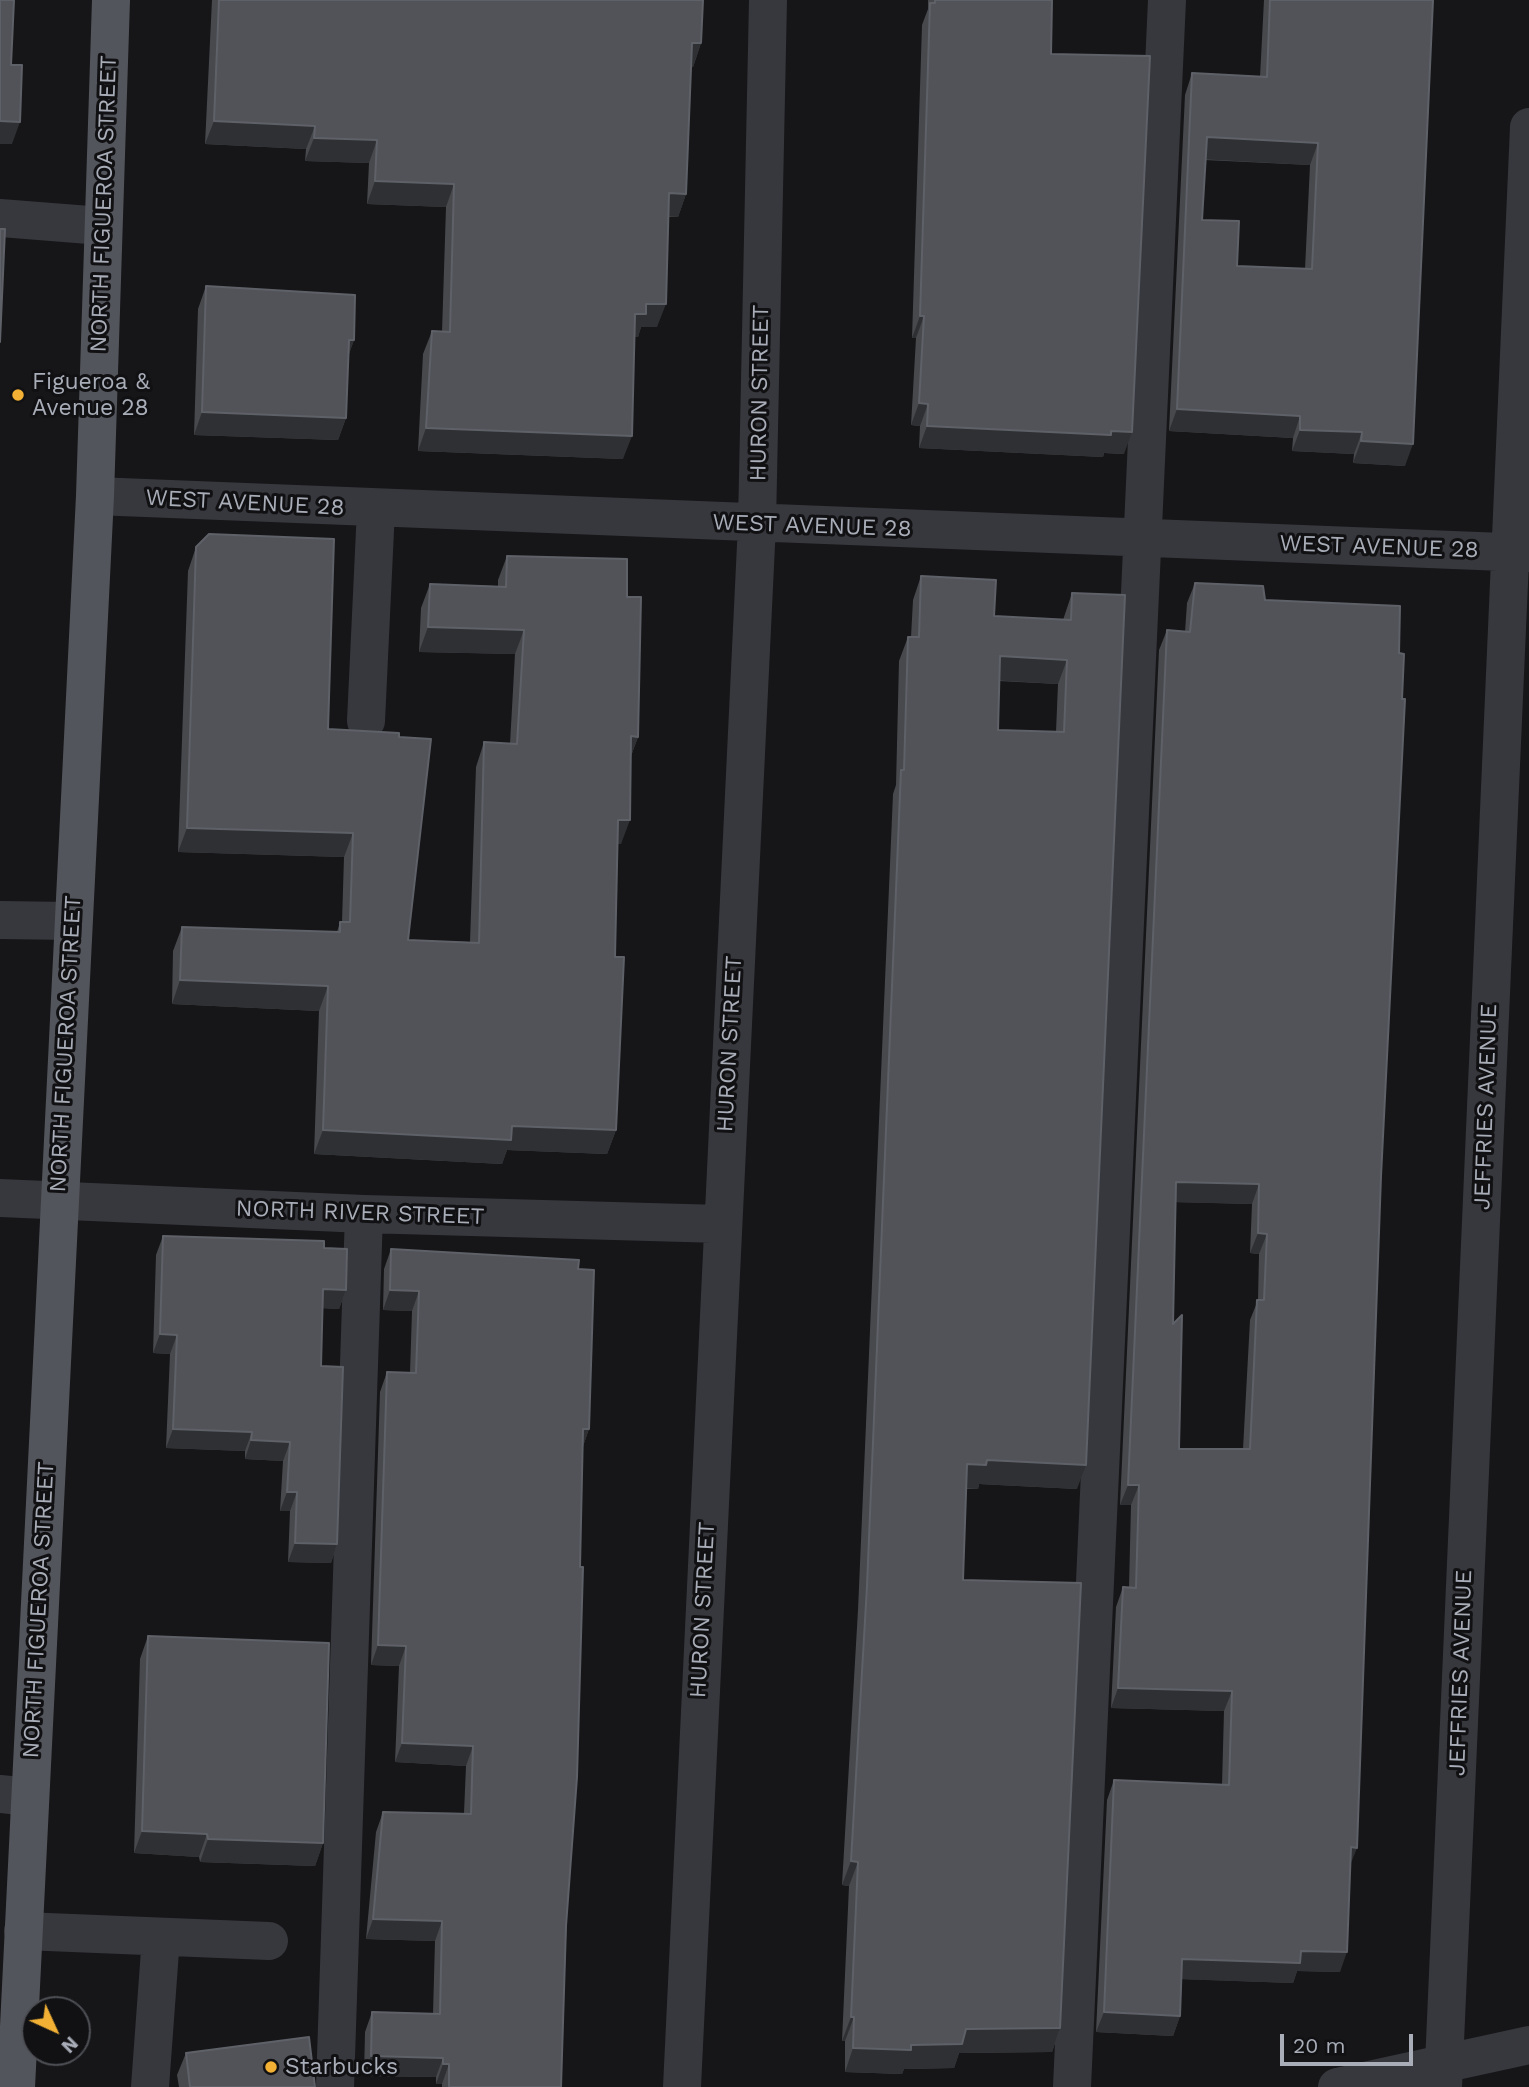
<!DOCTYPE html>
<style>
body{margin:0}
#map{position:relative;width:1529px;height:2087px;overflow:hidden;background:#161618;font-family:"Work Sans",sans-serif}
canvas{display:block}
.north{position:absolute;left:21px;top:1996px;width:70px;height:70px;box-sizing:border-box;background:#111113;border:2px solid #4d4f55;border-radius:50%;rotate:135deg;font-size:19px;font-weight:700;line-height:28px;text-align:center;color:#a8adb8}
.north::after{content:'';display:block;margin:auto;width:24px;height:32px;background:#f2b134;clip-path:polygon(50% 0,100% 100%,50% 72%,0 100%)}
.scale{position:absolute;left:1280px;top:2034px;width:133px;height:32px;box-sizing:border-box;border:4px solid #a8adb8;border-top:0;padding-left:9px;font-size:21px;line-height:24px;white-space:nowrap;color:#a8adb8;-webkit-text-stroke:5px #111113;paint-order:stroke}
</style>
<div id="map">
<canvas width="1529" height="2087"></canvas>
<div class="north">N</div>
<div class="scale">20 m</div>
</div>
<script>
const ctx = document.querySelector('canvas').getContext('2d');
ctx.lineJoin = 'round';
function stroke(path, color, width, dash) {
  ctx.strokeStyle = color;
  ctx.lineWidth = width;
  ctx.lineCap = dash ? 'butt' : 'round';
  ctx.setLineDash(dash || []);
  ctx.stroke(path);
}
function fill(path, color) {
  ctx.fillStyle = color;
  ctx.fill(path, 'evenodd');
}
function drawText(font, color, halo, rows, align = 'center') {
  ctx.font = font + ' "Work Sans",sans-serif';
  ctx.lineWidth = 6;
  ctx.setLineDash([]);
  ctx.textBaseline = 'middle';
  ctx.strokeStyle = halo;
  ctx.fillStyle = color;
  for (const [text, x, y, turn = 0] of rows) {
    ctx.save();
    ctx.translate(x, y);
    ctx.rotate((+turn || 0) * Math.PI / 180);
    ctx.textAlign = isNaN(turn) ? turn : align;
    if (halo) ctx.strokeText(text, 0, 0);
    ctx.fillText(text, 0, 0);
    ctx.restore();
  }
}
const minor = new Path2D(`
 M 0,218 L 102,226
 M 95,496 L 1529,553
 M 366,721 L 376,509
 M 0,920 L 72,921
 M 0,1198 L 364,1214 L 721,1224
 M 0,1794 L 29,1797
 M 23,1931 L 269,1941
 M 150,2087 L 161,1937
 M 335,2087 L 364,1214
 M 682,2087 L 757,524 L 768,0
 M 1072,2087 L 1167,0
 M 1337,2087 L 1529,2045
 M 1443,2087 L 1529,127`);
const major = new Path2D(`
 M 16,2087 L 95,496 L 111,0`);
const wall = new Path2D(`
 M 212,0 L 703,0 L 701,43 L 693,67 L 691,67 L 686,194 L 678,217 L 668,217 L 657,327 L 641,327 L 638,337 L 634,337 L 623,459 L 418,451 L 423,354 L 432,331 L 442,332 L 446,207 L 367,204 L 369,163 L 305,161 L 306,149 L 205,144 Z
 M 928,0 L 1052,0 L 1051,54 L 1124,454 L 1104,453 L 1103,457 L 919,448 L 920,426 L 911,425 L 916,338 L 912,338 L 922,25 L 928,9 Z
 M 1264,0 L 1433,0 L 1405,466 L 1353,463 L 1354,454 L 1292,451 L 1293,438 L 1169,431 L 1185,95 L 1192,73 L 1260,77 ZM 1205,160 L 1310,165 L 1305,269 L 1237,266 L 1202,220 Z
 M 206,286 L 354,340 L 348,356 L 346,418 L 338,440 L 194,435 L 198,309 Z
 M 196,547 L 328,729 L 408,940 L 470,942 L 476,767 L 484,742 L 510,744 L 515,654 L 419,652 L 421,608 L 430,584 L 498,586 L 498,580 L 507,556 L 627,597 L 638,737 L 631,756 L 621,844 L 617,844 L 615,957 L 616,1130 L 607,1154 L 507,1150 L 502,1164 L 314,1154 L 319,1011 L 172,1004 L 173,951 L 182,927 L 337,932 L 340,922 L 342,922 L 344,857 L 178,852 L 188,571 Z
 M 921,576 L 994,616 L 1063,620 L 1072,593 L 1077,1489 L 979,1484 L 978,1489 L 966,1489 L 963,1580 L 1060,2028 L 1052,2052 L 959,2053 L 954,2068 L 904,2069 L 902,2074 L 845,2072 L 845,2041 L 842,2041 L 849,1886 L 842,1885 L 858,1610 L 893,794 L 896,785 L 899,661 L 908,637 L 911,637 L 913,600 ZM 999,681 L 1058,684 L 1056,732 L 998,730 Z
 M 1195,583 L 1265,600 L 1399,653 L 1402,699 L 1350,1866 L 1340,1972 L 1297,1971 L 1293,1983 L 1182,1979 L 1180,2016 L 1173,2036 L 1096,2032 L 1107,1800 L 1114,1780 L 1222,1785 L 1224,1711 L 1111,1708 L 1116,1607 L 1123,1587 L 1129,1587 L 1131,1505 L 1120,1505 L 1159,650 L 1167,630 L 1185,632 L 1187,603 ZM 1175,1202 L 1252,1204 L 1250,1253 L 1259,1254 L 1258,1300 L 1250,1320 L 1243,1449 L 1179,1449 L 1173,1324 Z
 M 163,1236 L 324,1248 L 346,1290 L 339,1309 L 322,1308 L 321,1366 L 337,1544 L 331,1563 L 288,1562 L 290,1511 L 280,1511 L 283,1461 L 245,1459 L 245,1451 L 166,1448 L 170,1354 L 153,1353 L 156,1255 Z
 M 391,1249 L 578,1269 L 589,1429 L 583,1446 L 561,2087 L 442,2087 L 442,2084 L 436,2084 L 436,2077 L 364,2076 L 365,2032 L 372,2012 L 433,2014 L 435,1941 L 366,1939 L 376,1832 L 383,1812 L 464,1813 L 466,1766 L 395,1762 L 399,1666 L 371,1665 L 380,1392 L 387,1372 L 410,1373 L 412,1311 L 383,1310 L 384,1269 Z
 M 148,1636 L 323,1843 L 315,1866 L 200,1862 L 199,1857 L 134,1853 L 140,1659 Z
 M 186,2053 L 315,2087 L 179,2087 L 177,2075 Z`);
const shadedWall = new Path2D(`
 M 692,43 L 701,43 L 693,67 L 684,66 Z
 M 0,121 L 20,122 L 12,144 L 0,144 Z
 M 214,121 L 315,126 L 306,149 L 205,144 Z
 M 1207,137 L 1318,143 L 1310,165 L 1199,159 Z
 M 314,138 L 377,140 L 369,163 L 305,161 Z
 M 375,181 L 454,184 L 446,207 L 367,204 Z
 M 669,193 L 686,194 L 678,217 L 661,216 Z
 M 646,304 L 666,304 L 657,327 L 641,327 L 638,337 L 626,337 L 635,314 Z
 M 920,316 L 924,316 L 916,338 L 912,338 Z
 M 349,340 L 354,340 L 346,363 Z
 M 919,403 L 928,404 L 920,426 L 911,425 Z
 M 1177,409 L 1300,416 L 1293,438 L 1169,431 Z
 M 202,412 L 346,418 L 338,440 L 194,435 Z
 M 927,426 L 1111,431 L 1132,432 L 1124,454 L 1104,453 L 1103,457 L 919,448 Z
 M 426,428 L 632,436 L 623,459 L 418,451 Z
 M 1300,430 L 1362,432 L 1354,454 L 1292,451 Z
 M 1361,441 L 1413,444 L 1405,466 L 1353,463 Z
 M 428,627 L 524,630 L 515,654 L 419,652 Z
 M 1000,656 L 1067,660 L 1058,684 L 991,680 Z
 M 631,736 L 638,737 L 629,761 Z
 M 618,820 L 630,820 L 621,844 L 609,844 Z
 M 187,828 L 353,833 L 344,857 L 178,852 Z
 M 180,980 L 328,986 L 319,1011 L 172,1004 Z
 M 512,1126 L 616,1130 L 607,1154 L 507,1150 L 502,1164 L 314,1154 L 323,1130 Z
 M 1176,1182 L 1259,1184 L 1252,1204 L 1168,1202 Z
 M 1258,1233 L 1267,1234 L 1259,1254 L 1250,1253 Z
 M 323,1289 L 346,1290 L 339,1309 L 316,1308 Z
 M 390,1290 L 419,1291 L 412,1311 L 383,1310 Z
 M 160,1334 L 177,1335 L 170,1354 L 153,1353 Z
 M 173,1429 L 252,1432 L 245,1451 L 166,1448 Z
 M 583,1429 L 589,1429 L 582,1449 Z
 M 251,1440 L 290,1442 L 283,1461 L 245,1459 Z
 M 987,1460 L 1086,1465 L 1077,1489 L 979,1484 L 978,1489 L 959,1488 L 967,1464 Z
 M 1128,1485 L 1139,1485 L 1131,1505 L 1120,1505 Z
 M 287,1492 L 297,1492 L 290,1511 L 280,1511 Z
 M 295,1543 L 337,1544 L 331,1563 L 288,1562 Z
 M 378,1645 L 406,1646 L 399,1666 L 371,1665 Z
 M 1118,1688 L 1232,1691 L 1224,1711 L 1111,1708 Z
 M 402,1743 L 473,1746 L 466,1766 L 395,1762 Z
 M 142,1831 L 207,1834 L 199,1857 L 134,1853 Z
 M 208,1839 L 323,1843 L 315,1866 L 200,1862 Z
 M 1351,1847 L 1357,1848 L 1349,1868 Z
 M 851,1861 L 858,1862 L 849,1886 L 842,1885 Z
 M 373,1919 L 442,1921 L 435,1941 L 366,1939 Z
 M 1301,1951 L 1347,1952 L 1340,1972 L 1297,1971 L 1293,1983 L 1175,1979 L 1182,1959 Z
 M 1104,2012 L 1180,2016 L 1173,2036 L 1096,2032 Z
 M 851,2017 L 854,2017 L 845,2041 L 842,2041 Z
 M 1060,2028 L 1052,2052 L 959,2053 L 954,2068 L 904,2069 L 902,2074 L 845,2072 L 853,2048 L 911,2045 L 966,2029 Z
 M 371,2056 L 443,2058 L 436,2077 L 364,2076 Z
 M 443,2064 L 449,2064 L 442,2084 L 436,2084 Z`);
const building = new Path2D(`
 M 0,0 L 14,0 L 11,65 L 22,65 L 20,122 L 0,121 Z
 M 219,0 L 703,0 L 701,43 L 692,43 L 686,194 L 669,193 L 666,304 L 646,304 L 646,314 L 635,314 L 632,436 L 426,428 L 432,331 L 450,332 L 454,184 L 375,181 L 377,140 L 314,138 L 315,126 L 214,121 Z
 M 935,0 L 1052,0 L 1051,54 L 1150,56 L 1132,432 L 1111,431 L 1111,435 L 927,426 L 928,404 L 919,403 L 924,316 L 920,316 L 930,3 L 935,3 Z
 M 1270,0 L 1433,0 L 1413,444 L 1361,441 L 1362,432 L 1300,430 L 1300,416 L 1177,409 L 1192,73 L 1267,77 ZM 1207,137 L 1318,143 L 1312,269 L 1237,266 L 1239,221 L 1202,220 Z
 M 0,229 L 5,229 L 0,342 Z
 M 206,286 L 355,295 L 354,340 L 349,340 L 346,418 L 202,412 Z
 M 209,534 L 334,539 L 328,729 L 399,733 L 399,737 L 431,739 L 408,940 L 479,943 L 484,742 L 517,744 L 524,630 L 428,627 L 430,584 L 506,587 L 507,556 L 627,559 L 627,597 L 641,597 L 638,737 L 631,736 L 630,820 L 618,820 L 615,957 L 624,957 L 616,1130 L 512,1126 L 511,1140 L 323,1130 L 328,986 L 180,980 L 182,927 L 340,932 L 340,922 L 350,922 L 353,833 L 187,828 L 196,547 Z
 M 921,576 L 996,580 L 994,616 L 1071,620 L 1072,593 L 1125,595 L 1086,1465 L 987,1460 L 986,1465 L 967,1464 L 963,1580 L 1081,1583 L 1060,2028 L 966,2029 L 962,2044 L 911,2045 L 911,2050 L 853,2048 L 854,2017 L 851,2017 L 858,1862 L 851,1861 L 867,1586 L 901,770 L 904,770 L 908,637 L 919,637 ZM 1000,656 L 1067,660 L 1064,732 L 998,730 Z
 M 1195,583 L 1263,586 L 1265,600 L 1400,606 L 1399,653 L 1404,654 L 1402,699 L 1405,699 L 1381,1176 L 1357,1848 L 1351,1847 L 1347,1952 L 1301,1951 L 1300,1963 L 1182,1959 L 1180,2016 L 1104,2012 L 1114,1780 L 1229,1785 L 1232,1691 L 1118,1688 L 1123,1587 L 1136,1588 L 1139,1485 L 1128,1485 L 1167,630 L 1190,632 ZM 1176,1182 L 1259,1184 L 1258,1233 L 1267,1234 L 1264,1300 L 1257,1300 L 1250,1449 L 1179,1449 L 1182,1315 L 1173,1324 Z
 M 163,1236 L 324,1241 L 324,1248 L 347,1249 L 346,1290 L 323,1289 L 321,1366 L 343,1367 L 337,1544 L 295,1543 L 297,1492 L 287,1492 L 290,1442 L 251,1440 L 252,1432 L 173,1429 L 177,1335 L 160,1334 Z
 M 391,1249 L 579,1260 L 578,1269 L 594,1270 L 589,1429 L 583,1429 L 580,1567 L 583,1567 L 577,1777 L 566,1926 L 561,2087 L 449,2087 L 449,2064 L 443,2064 L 443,2058 L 371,2056 L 372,2012 L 440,2014 L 442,1921 L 373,1919 L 383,1812 L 471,1814 L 473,1746 L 402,1743 L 406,1646 L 378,1645 L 387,1372 L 416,1373 L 419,1291 L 390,1290 Z
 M 148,1636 L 329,1643 L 323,1843 L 208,1839 L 207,1834 L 142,1831 Z
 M 309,2037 L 315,2087 L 190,2087 L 186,2053 Z`);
const markers = [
 [18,395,7,"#f2b134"],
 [271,2067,7,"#f2b134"]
];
const streetNames = [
 ["NORTH FIGUEROA STREET",104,204,-88],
 ["HURON STREET",760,393,-89],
 ["WEST AVENUE 28",245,503,3],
 ["WEST AVENUE 28",812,526,2],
 ["WEST AVENUE 28",1379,547,2],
 ["NORTH FIGUEROA STREET",66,1044,-87],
 ["HURON STREET",730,1044,-87],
 ["JEFFRIES AVENUE",1486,1107,-88],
 ["NORTH RIVER STREET",360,1213,2],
 ["NORTH FIGUEROA STREET",39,1610,-87],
 ["HURON STREET",703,1610,-87],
 ["JEFFRIES AVENUE",1461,1673,-88]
];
const poiNames = [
 ["Figueroa &",32,382],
 ["Avenue 28",32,408],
 ["Starbucks",285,2067]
];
stroke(minor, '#37383d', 38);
stroke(major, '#53555c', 38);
fill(wall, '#47494d');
fill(shadedWall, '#2f3033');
fill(building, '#525359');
stroke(building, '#5f6168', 2);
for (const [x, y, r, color] of markers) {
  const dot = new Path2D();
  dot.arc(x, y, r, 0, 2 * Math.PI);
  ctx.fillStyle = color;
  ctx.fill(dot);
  stroke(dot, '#111113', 2.5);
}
drawText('23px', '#a8adb8', '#111113', streetNames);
drawText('23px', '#a8adb8', '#111113', poiNames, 'left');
</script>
